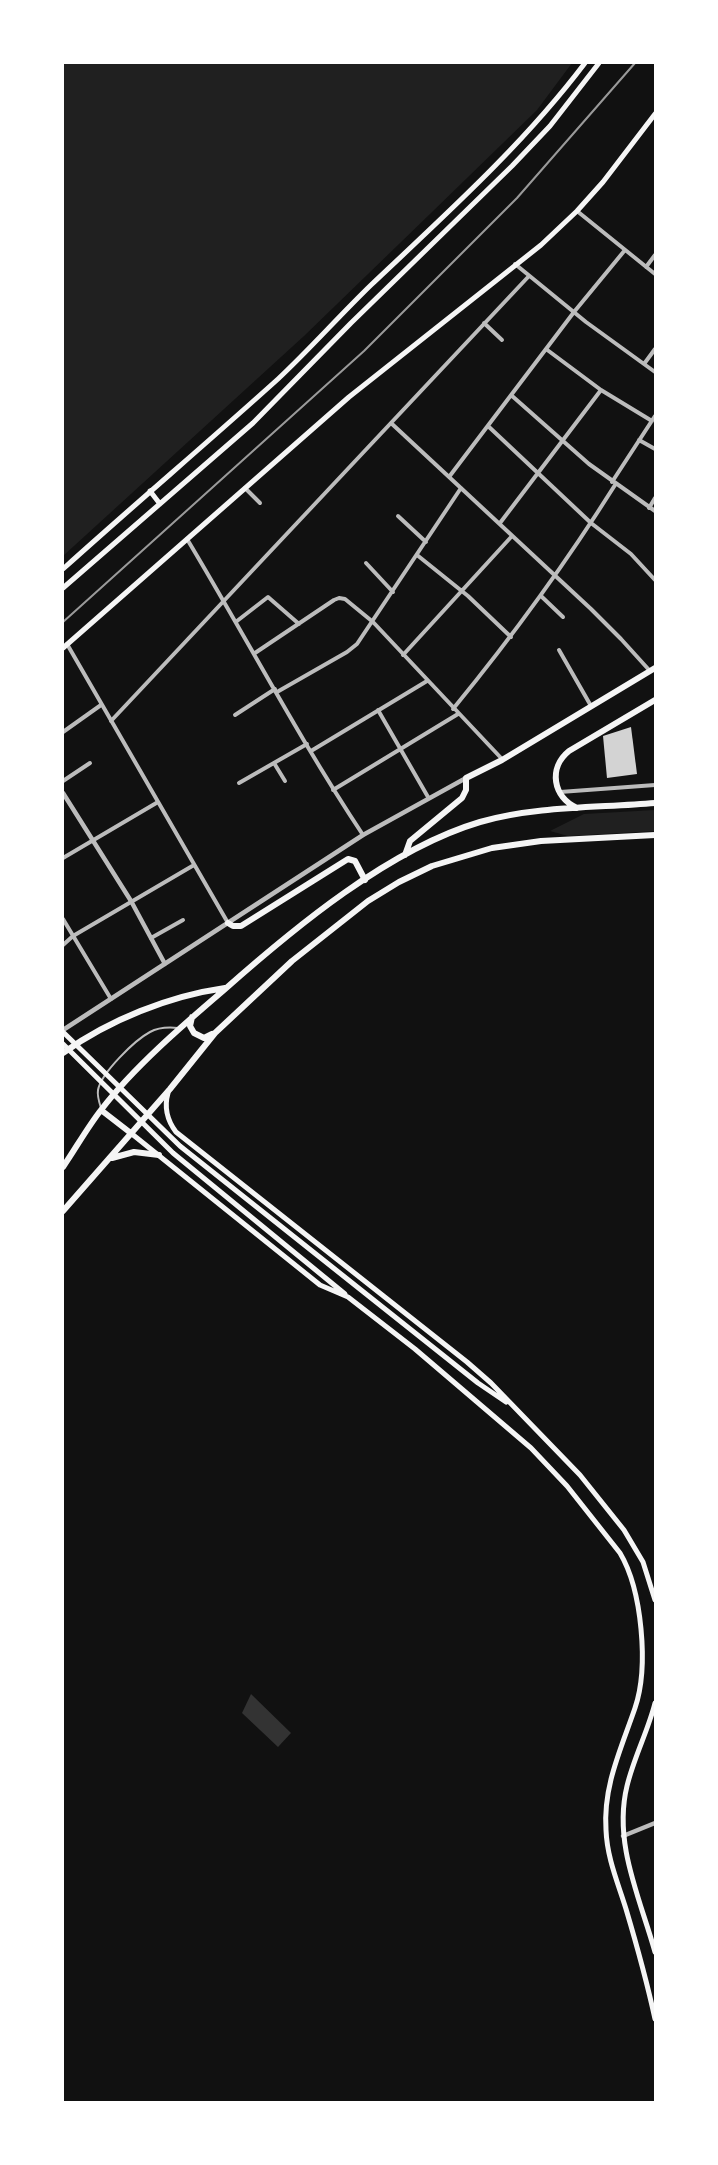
<!DOCTYPE html>
<style>
body{margin:0}
#map{position:relative;width:718px;height:2165px;overflow:hidden;background:#111;font-family:Quicksand,sans-serif}
canvas{display:block}
.frame{position:absolute;inset:0;border:64px solid #fff;pointer-events:none}
</style>
<div id="map">
<canvas width="718" height="2165"></canvas>
<div class="frame"></div>
</div>
<script>
const ctx = document.querySelector('canvas').getContext('2d');
ctx.lineJoin = 'round';
function fill(path, color) {
  ctx.fillStyle = color;
  ctx.fill(path, 'evenodd');
}
function stroke(path, color, width, dash) {
  ctx.strokeStyle = color;
  ctx.lineWidth = width;
  ctx.lineCap = dash ? 'butt' : 'round';
  ctx.setLineDash(dash || []);
  ctx.stroke(path);
}
const green = new Path2D(`
 M 63,63 L 572,63 L 537,110 L 431,213 L 304,336 L 63,556 Z
 M 655,810 L 655,831 L 568,836 L 550,831 L 584,814 Z`);
const water = new Path2D(`
 M 251,1694 L 291,1733 L 278,1747 L 242,1713 Z`);
const building = new Path2D(`
 M 631,727 L 637,774 L 607,778 L 603,736 Z`);
const service = new Path2D(`
 M 101,1108 C 99,1102 97,1096 98,1090 C 101,1073 135,1040 150,1032 C 159,1027 168,1027 178,1028`);
const minor = new Path2D(`
 M 577,211 L 655,274
 M 515,264 L 586,322 L 655,372
 M 646,267 L 655,255
 M 484,323 L 502,340
 M 546,349 L 601,390 L 652,421
 M 644,364 L 655,349
 M 511,395 L 589,464 L 655,511
 M 391,423 L 591,609 L 621,639 L 650,671
 M 488,426 L 591,523 L 631,554 L 655,580
 M 639,440 L 655,449
 M 449,477 L 574,312 L 625,250
 M 612,482 L 655,416
 M 245,488 L 260,503
 M 649,508 L 655,498
 M 398,516 L 426,542
 M 500,523 L 601,390
 M 187,539 C 246,637 299,739 363,835
 M 417,555 L 468,596 L 511,637
 M 366,563 L 393,592
 M 541,596 L 563,617
 M 237,621 L 268,597 L 299,624
 M 67,644 L 228,923
 M 559,650 L 591,706
 M 255,653 L 334,600 L 339,598 L 345,599 L 373,622 L 502,759
 M 403,655 L 512,536
 M 277,692 L 347,652 L 357,644 L 461,488
 M 453,709 C 512,637 566,563 615,485
 M 378,710 L 428,797
 M 235,715 L 275,689
 M 111,721 L 529,276
 M 63,732 L 101,705
 M 311,751 L 427,681
 M 274,763 L 285,781
 M 63,781 L 90,763
 M 239,783 L 307,744
 M 333,790 L 458,714
 M 560,792 L 655,785
 M 63,858 L 158,802
 M 63,919 L 111,999
 M 151,938 L 183,920
 M 63,945 L 73,936 L 194,865`);
const tertiary = new Path2D(`
 M 63,793 L 131,901 L 165,964
 M 63,1030 L 363,835 L 466,778
 M 623,1836 L 655,1823`);
const secondary = new Path2D(`
 M 150,491 L 160,504
 M 63,569 C 134,505 207,443 278,379 C 310,349 339,316 371,285 C 445,215 523,145 585,63
 M 63,588 L 253,423 L 351,323 L 512,166 L 550,126 L 599,63
 M 63,648 L 349,397 L 541,245 L 577,211 L 603,182 L 655,114
 M 63,1032 L 180,1146 L 478,1383 L 506,1402
 M 63,1044 L 173,1153 L 345,1294
 M 168,1093 C 164,1107 167,1120 176,1132 L 467,1362 L 491,1383 L 580,1475 L 624,1530 L 643,1562 L 655,1600
 M 132,1134 L 320,1285 L 348,1297 L 415,1349 L 531,1448 L 567,1486 L 620,1553 C 642,1590 649,1667 635,1708 C 621,1749 603,1786 606,1830 C 607,1858 618,1883 626,1909 C 637,1946 647,1982 655,2019
 M 655,1703 C 648,1731 634,1757 627,1786 C 613,1843 640,1898 655,1952`);
const primary = new Path2D(`
 M 577,808 C 553,797 548,768 569,751 L 655,700
 M 405,855 L 410,841 L 462,798 L 466,790 L 466,778 L 502,760 L 655,668
 M 228,923 L 233,926 L 241,926 L 348,859 L 355,861 L 365,880
 M 192,1017 L 190,1026 L 194,1033 L 204,1038 L 212,1034
 M 63,1053 C 109,1020 169,996 225,988
 M 101,1110 L 132,1134
 M 112,1158 L 134,1152 L 159,1155
 M 63,1167 C 76,1148 87,1128 101,1110 C 133,1068 183,1025 224,990 C 294,928 389,849 480,822 C 536,806 597,808 655,803
 M 63,1211 L 170,1089 L 215,1033 L 292,961 L 368,901 L 399,882 L 432,866 L 492,848 L 541,841 L 655,835`);
const rail = new Path2D(`
 M 63,622 L 364,351 L 517,198 L 635,63`);
fill(green, '#202020');
fill(water, '#333');
fill(building, '#d3d3d3');
stroke(service, '#bcbcbc', 2);
stroke(minor, '#bcbcbc', 4);
stroke(tertiary, '#bcbcbc', 4.5);
stroke(secondary, '#f5f5f5', 5);
stroke(primary, '#f5f5f5', 6);
stroke(rail, '#9a9a9a', 2);
</script>
